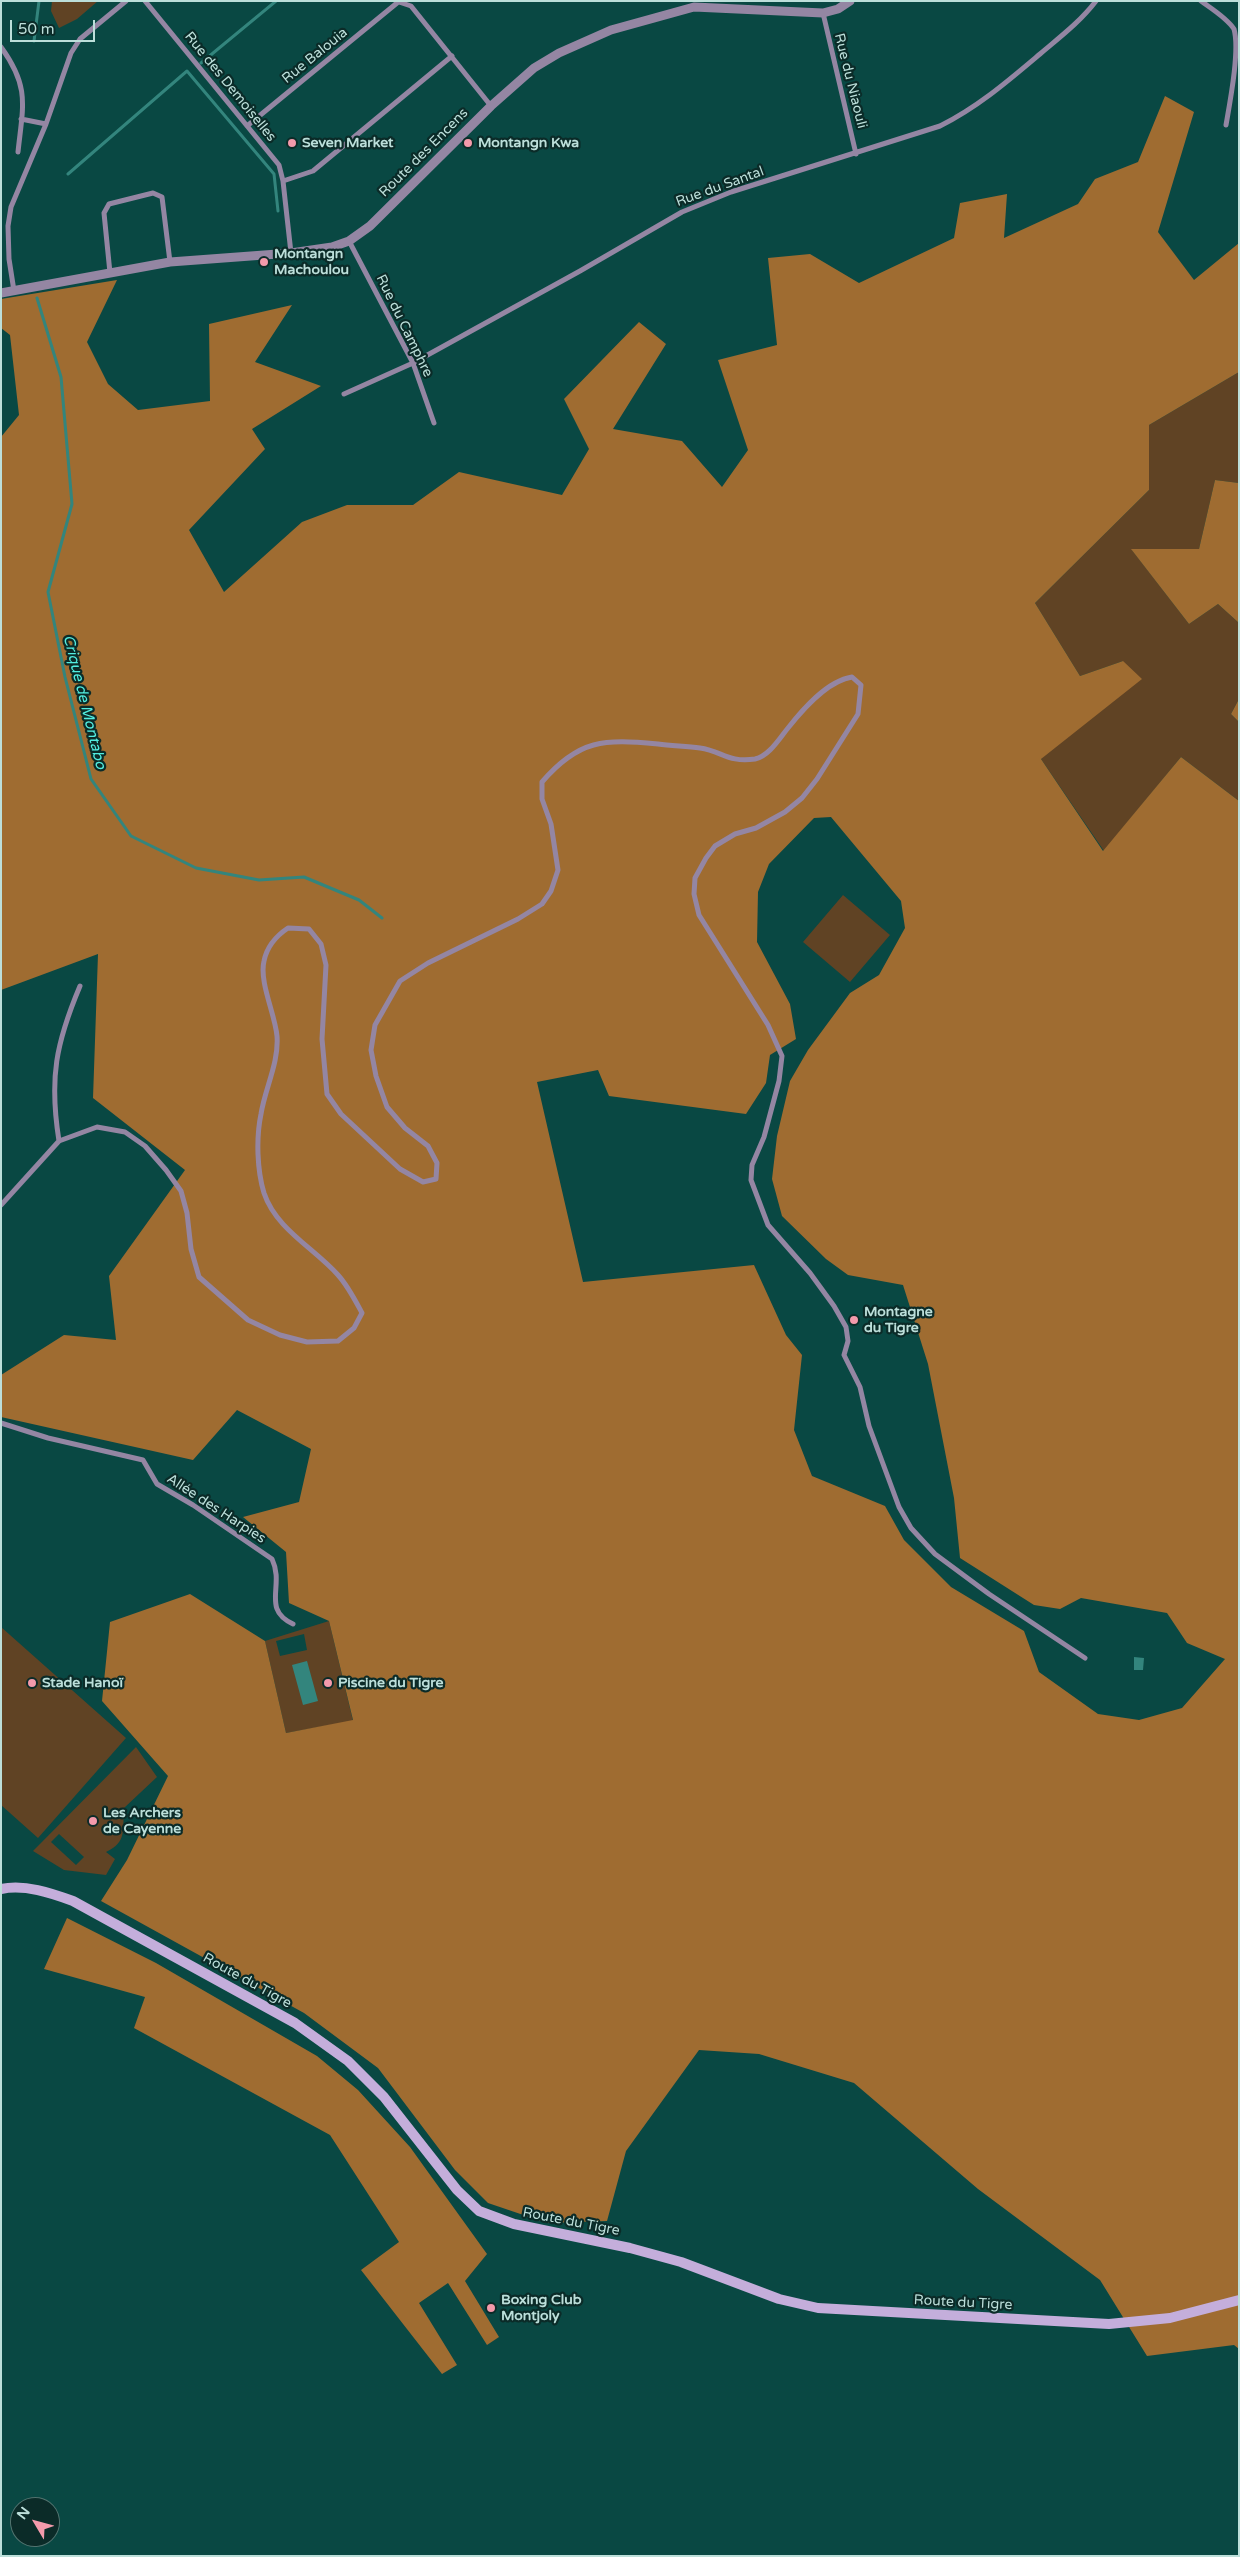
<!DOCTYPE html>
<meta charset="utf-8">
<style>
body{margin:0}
#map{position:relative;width:1240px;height:2557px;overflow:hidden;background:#094843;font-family:"Varela Round",sans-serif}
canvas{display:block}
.frame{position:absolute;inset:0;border:2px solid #bcdfda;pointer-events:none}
.north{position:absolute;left:10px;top:2497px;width:50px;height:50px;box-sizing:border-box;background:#0b2b28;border:1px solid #52736f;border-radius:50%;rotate:307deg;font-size:14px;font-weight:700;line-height:20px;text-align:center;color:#bcdfda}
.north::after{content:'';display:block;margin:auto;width:18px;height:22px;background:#f39aab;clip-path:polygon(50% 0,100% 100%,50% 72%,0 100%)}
.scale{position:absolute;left:10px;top:20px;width:85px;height:22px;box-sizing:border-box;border:2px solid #bcdfda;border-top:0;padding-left:6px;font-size:15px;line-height:18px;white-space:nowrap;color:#bcdfda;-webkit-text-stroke:4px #0b2b28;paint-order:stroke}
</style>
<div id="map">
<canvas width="1240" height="2557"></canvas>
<div class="frame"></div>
<div class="north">N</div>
<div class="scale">50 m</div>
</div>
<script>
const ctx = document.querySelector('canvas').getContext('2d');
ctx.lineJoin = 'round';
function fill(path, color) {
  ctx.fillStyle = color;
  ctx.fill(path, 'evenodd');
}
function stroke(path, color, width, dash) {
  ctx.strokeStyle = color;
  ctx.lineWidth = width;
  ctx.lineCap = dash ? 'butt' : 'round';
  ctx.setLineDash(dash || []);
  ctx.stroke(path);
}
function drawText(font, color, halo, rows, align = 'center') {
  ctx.font = font + ' "Varela Round",sans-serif';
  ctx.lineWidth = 4.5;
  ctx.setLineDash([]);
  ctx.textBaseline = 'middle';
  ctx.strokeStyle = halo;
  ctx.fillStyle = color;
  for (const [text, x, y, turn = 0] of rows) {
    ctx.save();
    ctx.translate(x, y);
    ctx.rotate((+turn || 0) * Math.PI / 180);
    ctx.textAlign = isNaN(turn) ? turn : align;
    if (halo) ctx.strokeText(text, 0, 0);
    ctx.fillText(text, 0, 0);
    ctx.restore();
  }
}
const green = new Path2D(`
 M 52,1 L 98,1 L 77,19 L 59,28 L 51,11 Z
 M 1239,372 L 1239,483 L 1215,480 L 1199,549 L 1132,550 L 1189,624 L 1218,604 L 1239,623 L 1239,699 L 1231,714 L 1239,722 L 1239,801 L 1181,757 L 1104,851 L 1041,759 L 1123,661 L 1080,676 L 1035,603 L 1149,490 L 1149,425 Z
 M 843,895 L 890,935 L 850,982 L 803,942 Z
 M 329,1621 L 353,1721 L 286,1733 L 265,1641 ZM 304,1634 L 307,1650 L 280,1656 L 276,1641 Z
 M 1,1627 L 126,1738 L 38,1838 L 1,1805 Z
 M 136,1747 L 157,1777 L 124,1808 C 122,1829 128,1842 106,1852 L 115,1859 L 106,1875 L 64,1870 L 33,1851 ZM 59,1834 L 84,1857 L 76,1865 L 51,1842 Z`);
const forest = new Path2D(`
 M 1165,96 L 1194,112 L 1158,232 L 1194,280 L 1239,243 L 1239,372 L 1149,425 L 1149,490 L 1035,603 L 1080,676 L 1123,661 L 1142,679 L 1041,759 L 1103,851 L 1181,757 L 1239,801 L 1239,2349 L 1234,2345 L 1147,2356 L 1100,2280 L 978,2189 L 854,2083 L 759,2054 L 699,2050 L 626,2151 L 607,2221 L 547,2223 L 488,2203 L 455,2170 L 378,2068 L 304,2013 L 101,1901 L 127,1860 L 168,1776 L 102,1701 L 110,1622 L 190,1594 L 265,1641 L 286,1733 L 353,1720 L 329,1621 L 289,1603 L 286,1552 L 243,1517 L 299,1502 L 311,1449 L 237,1410 L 193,1460 L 1,1417 L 1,1375 L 64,1335 L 116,1340 L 109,1276 L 185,1170 L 93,1098 L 98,954 L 1,990 L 1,437 L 19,415 L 10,335 L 1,328 L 1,299 L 117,280 L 87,342 L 108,384 L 138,410 L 210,401 L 209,324 L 292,305 L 255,362 L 321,386 L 252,429 L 265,449 L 189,530 L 224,592 L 302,522 L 347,505 L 413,505 L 459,472 L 562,495 L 589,449 L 564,399 L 639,322 L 666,344 L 613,429 L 682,441 L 722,487 L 748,450 L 718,360 L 777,345 L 768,258 L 810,254 L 859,283 L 954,238 L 960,203 L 1007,194 L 1004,238 L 1078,204 L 1095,179 L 1138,162 ZM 831,817 L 901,901 L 905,928 L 879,975 L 850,993 L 808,1050 L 790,1081 L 777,1136 L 772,1179 L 782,1216 L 826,1259 L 848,1275 L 903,1285 L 928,1364 L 954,1498 L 960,1558 L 1034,1605 L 1060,1609 L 1081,1598 L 1167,1613 L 1187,1643 L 1225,1659 L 1182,1708 L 1139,1720 L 1098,1714 L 1039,1672 L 1024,1631 L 951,1587 L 904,1540 L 885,1506 L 812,1476 L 794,1430 L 802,1355 L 786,1335 L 754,1265 L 583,1282 L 537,1082 L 598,1070 L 609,1096 L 746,1114 L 766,1083 L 770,1055 L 796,1039 L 790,1004 L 757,942 L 758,892 L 769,864 L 814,818 Z
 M 1215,480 L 1239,483 L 1239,623 L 1218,604 L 1189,624 L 1131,549 L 1199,549 Z
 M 1239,699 L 1239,722 L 1231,714 Z
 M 67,1918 L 156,1963 L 317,2056 L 358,2090 L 410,2147 L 487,2254 L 465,2281 L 499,2337 L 487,2345 L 448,2283 L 419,2303 L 457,2365 L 442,2374 L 361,2270 L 399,2242 L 330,2135 L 134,2028 L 145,1997 L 44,1969 Z`);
const water = new Path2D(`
 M 1134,1657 L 1144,1658 L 1143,1670 L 1134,1670 Z
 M 307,1661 L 318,1701 L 303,1705 L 292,1665 Z`);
const stream = new Path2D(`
 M 34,41 L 39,1
 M 201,63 L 276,1
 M 68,174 L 187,71 L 274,174 L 278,211
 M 37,298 L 61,377 L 72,504 L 48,592 L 65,677 L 91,779 L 131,836 L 196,868 L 259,880 L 304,877 L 359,900 L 382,918`);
const minor = new Path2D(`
 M 145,1 L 279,165 L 283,181 L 291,253
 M 396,1 L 411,6 L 491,106
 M 1201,1 C 1212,9 1227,18 1234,29 C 1240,50 1230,102 1226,125
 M 823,13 L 856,154
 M 1,47 C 30,87 23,105 18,152
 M 21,119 L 46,124
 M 247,126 L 397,3
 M 283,181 L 313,171 L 452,56
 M 349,241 L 413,363 L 434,423
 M 110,273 L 104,213 L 109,204 L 153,193 L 162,197 L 170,262
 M 14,291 L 9,259 L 8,226 L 11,207 L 46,124 L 71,53 L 80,39 L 126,1
 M 344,394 L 413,363 L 580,271 L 682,212 L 731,192 L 940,126 C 978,107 1008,81 1040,54 C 1060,37 1080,22 1096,1
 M 59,1141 C 49,1078 56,1043 80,986
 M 1,1205 L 59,1141 L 97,1127 L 125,1132 L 145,1146 L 166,1170 L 181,1191 L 187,1213 L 191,1249 L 199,1277 L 248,1320 L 280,1335 L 307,1342 L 338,1341 L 354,1328 L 362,1313 C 355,1300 348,1286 338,1275 C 314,1248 276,1229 264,1193 C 257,1170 256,1138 261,1114 C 265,1088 279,1063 277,1036 C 275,1014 259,982 264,961 C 267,946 276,936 288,928 L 309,929 L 321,944 L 326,965 L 322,1039 L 327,1094 L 341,1114 L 400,1169 L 423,1182 L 436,1179 L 437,1163 L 428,1146 L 405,1128 L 387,1107 L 376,1076 L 371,1050 L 375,1025 L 400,981 L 428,963 L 518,919 L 542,904 L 551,891 L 558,870 L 551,824 L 542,799 L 542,782 C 579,739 604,739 658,744 C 672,746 686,746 700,748 C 722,751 728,763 755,759 C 769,756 779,739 788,728 C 803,709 827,681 852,677 L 861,685 L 858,714 L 817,779 L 802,798 L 785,812 L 756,828 L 735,834 L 715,846 L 706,858 L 695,878 L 694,894 L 699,915 L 768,1025 L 782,1056 L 779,1081 L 764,1137 L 752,1165 L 751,1180 L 768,1225 L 810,1273 L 834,1306 L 846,1327 L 848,1341 L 844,1355 L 860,1387 L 869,1426 L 899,1507 L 911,1528 L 935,1554 L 989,1594 L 1085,1658
 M 1,1423 L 48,1438 L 143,1460 L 157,1484 L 193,1505 L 272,1559 C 285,1586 261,1609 293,1624`);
const tertiary = new Path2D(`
 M 1,293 L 170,262 L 291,253 L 332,247 L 349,241 L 370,226 L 491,106 L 534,68 L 559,53 L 611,30 L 694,7 L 823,13 L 838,9 L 850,1`);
const secondary = new Path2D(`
 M 1,1889 C 25,1884 51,1893 73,1901 L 295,2023 L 348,2061 L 384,2097 L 457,2190 L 479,2211 L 514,2224 L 630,2248 L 681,2262 L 779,2299 L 818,2308 L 1109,2324 L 1170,2318 L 1239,2300`);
const markers = [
 [292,143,5,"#f39aab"],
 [468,143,5,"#f39aab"],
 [264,262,5,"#f39aab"],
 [854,1320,5,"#f39aab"],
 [32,1683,5,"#f39aab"],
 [328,1683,5,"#f39aab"],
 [93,1821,5,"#f39aab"],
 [491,2308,5,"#f39aab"]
];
const streetNames = [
 ["Rue Balouia",315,56,-39],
 ["Rue du Niaouli",850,81,76],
 ["Rue des Demoiselles",230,87,51],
 ["Route des Encens",424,153,-45],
 ["Rue du Santal",720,187,-20],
 ["Rue du Camphre",404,326,64],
 ["Allée des Harpies",216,1509,33],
 ["Route du Tigre",247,1981,29],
 ["Route du Tigre",571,2222,11],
 ["Route du Tigre",963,2303,3]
];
const poiNames = [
 ["Seven Market",302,143],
 ["Montangn Kwa",478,143],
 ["Montangn",274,254],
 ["Machoulou",274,270],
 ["Montagne",864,1312],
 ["du Tigre",864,1328],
 ["Stade Hanoï",42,1683],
 ["Piscine du Tigre",338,1683],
 ["Les Archers",103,1813],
 ["de Cayenne",103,1829],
 ["Boxing Club",501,2300],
 ["Montjoly",501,2316]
];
const waterNames = [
 ["Crique de Montabo",84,702,76]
];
fill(green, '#604324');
fill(forest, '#9f6c31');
fill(water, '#33857d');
stroke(stream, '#33857d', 3);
stroke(minor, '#9486a3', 5);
stroke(tertiary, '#9486a3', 9);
stroke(secondary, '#c4aedb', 10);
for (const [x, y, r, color] of markers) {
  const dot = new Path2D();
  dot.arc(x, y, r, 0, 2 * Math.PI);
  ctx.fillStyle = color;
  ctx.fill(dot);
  stroke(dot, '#0b2b28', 2);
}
drawText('14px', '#bcdfda', '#0b2b28', streetNames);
drawText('bold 14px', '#bcdfda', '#0b2b28', poiNames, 'left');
drawText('italic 15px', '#52ede0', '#0b2b28', waterNames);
</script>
